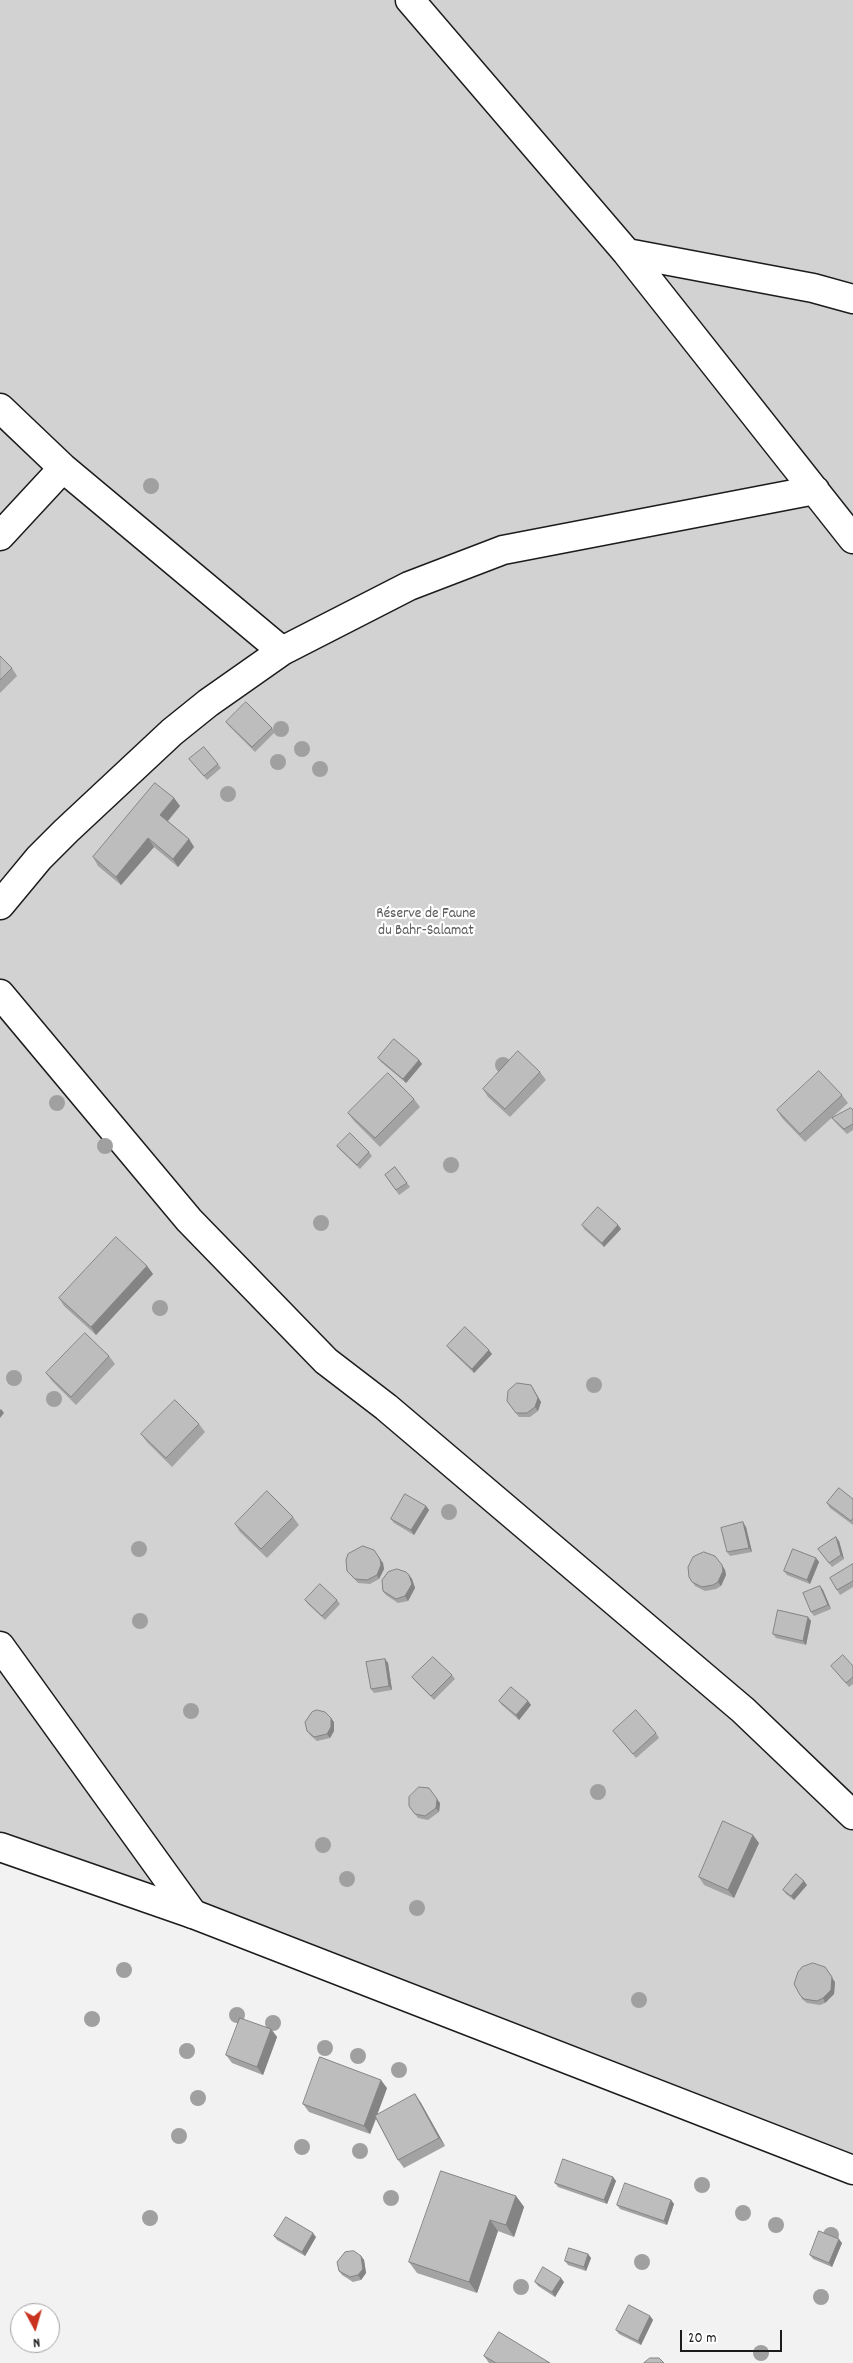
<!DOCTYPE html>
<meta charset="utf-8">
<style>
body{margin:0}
#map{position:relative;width:853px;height:2363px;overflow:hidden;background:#f2f2f2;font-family:Dekko,sans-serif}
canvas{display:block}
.north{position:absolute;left:10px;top:2303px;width:50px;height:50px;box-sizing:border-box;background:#fff;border:1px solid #a4a4a4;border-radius:50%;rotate:174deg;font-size:14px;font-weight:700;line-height:20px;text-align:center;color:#1c1c1c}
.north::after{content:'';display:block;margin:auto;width:18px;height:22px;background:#c8321e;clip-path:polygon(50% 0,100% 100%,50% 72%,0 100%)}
.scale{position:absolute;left:680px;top:2330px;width:102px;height:22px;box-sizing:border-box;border:2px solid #1c1c1c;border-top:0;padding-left:6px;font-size:15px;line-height:18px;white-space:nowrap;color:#1c1c1c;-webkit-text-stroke:4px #fff;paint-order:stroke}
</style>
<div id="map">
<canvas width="853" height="2363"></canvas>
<div class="north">N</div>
<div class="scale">20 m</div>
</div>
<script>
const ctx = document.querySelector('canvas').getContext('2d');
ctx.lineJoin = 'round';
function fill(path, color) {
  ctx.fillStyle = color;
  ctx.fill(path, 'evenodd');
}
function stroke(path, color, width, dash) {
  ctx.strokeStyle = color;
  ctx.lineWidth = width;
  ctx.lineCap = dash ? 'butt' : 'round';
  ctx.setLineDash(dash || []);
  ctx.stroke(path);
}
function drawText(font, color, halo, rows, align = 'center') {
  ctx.font = font + ' Dekko,sans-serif';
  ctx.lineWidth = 4.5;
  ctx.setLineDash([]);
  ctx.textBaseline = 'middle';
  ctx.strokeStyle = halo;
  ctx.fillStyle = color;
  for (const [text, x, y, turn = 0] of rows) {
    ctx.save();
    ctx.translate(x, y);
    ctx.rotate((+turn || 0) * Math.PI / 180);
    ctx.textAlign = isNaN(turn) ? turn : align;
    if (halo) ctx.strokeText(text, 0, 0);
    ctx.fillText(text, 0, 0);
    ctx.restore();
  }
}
const green = new Path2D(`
 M 0,0 L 853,0 L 853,2170 L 0,1847 Z`);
const minor = new Path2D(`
 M 410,0 L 627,253 L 853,539
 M 627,253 L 813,288 L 853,299
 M 0,408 L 63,468 L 282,651
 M 0,536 L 63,468
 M 0,905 L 39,858 L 66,831 L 172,732 L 208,703 L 282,651 L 409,586 L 503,550 L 815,490
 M 0,994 L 189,1220 L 326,1361 L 386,1407 L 743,1710 L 853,1815
 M 0,1646 L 193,1914`);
const major = new Path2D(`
 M 0,1847 L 193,1914 L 853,2170`);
const trees = [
 [151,486],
 [281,729],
 [302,749],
 [278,762],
 [320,769],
 [228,794],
 [503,1065],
 [57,1103],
 [105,1146],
 [451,1165],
 [321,1223],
 [160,1308],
 [14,1378],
 [594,1385],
 [54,1399],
 [449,1512],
 [139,1549],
 [140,1621],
 [191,1711],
 [598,1792],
 [323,1845],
 [347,1879],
 [417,1908],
 [124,1970],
 [639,2000],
 [237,2015],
 [92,2019],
 [273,2023],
 [325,2048],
 [187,2051],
 [358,2056],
 [399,2070],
 [198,2098],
 [179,2136],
 [302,2147],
 [360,2151],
 [702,2185],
 [391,2198],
 [743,2213],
 [150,2218],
 [776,2225],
 [831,2235],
 [642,2262],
 [521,2287],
 [821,2297],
 [761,2353]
];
const wall = new Path2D(`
 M 0,656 L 12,668 L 17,676 L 0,693 Z
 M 226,722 L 272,728 L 275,732 L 255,752 L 229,726 Z
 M 189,759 L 218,764 L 221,768 L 207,780 Z
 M 174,798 L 180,806 L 168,821 L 189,839 L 194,847 L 178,867 L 154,847 L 121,885 L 98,866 L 93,857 Z
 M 378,1058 L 419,1060 L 422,1064 L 406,1083 L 381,1062 Z
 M 540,1072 L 546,1080 L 510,1117 L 488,1097 L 483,1089 Z
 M 842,1095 L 848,1103 L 805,1142 L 782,1118 L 777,1110 Z
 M 414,1099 L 420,1107 L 380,1147 L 354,1121 L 348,1113 Z
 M 853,1110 L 853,1130 L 847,1134 L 835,1122 L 832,1118 Z
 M 337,1146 L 369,1152 L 372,1156 L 360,1169 L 340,1150 Z
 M 395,1167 L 410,1187 L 399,1195 L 385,1175 Z
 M 582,1225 L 618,1225 L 621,1229 L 604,1247 L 584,1229 Z
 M 147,1266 L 153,1274 L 96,1335 L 64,1306 L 59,1298 Z
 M 447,1346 L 492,1354 L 474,1373 L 450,1350 Z
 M 109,1356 L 115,1364 L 76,1405 L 52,1381 L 46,1373 Z
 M 531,1385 L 541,1402 L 538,1411 L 530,1417 L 519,1417 L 507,1401 Z
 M 199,1424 L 205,1432 L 172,1467 L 147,1442 L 141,1434 Z
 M 853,1499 L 853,1525 L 830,1508 L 827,1503 Z
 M 426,1506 L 429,1510 L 414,1535 L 394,1523 L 391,1519 Z
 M 293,1517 L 299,1525 L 267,1558 L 240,1532 L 235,1524 Z
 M 746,1527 L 752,1552 L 730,1556 L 727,1552 Z
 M 839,1541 L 844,1559 L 832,1567 L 821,1553 Z
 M 374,1550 L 383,1563 L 384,1569 L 379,1579 L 370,1584 L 358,1583 L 347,1571 Z
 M 715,1556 L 725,1570 L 726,1575 L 721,1586 L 716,1589 L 705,1591 L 695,1586 L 689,1577 Z
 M 816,1558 L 819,1562 L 810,1584 L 787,1575 L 784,1571 Z
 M 853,1564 L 853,1587 L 840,1595 L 837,1590 Z
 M 409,1575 L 412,1579 L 415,1588 L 408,1601 L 398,1603 L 386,1595 L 383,1591 Z
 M 820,1586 L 823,1590 L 831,1609 L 814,1616 L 811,1612 Z
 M 305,1600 L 337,1600 L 340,1604 L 325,1620 L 308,1604 Z
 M 808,1617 L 811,1621 L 806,1645 L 776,1638 L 773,1634 Z
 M 385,1659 L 388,1663 L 392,1690 L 374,1693 L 371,1689 Z
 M 831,1666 L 853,1666 L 853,1684 L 849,1687 Z
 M 452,1675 L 455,1679 L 434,1700 L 415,1681 L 412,1677 Z
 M 499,1701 L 528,1701 L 531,1705 L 519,1720 L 502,1705 Z
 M 334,1722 L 334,1731 L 330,1738 L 317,1741 L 310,1735 L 307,1731 Z
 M 613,1731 L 656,1733 L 659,1738 L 636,1758 Z
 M 440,1803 L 439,1812 L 428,1820 L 418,1818 L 409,1806 Z
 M 759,1843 L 734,1898 L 704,1885 L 699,1877 Z
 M 807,1885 L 794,1900 L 786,1894 L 783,1890 Z
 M 835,1982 L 834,1994 L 825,2003 L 820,2005 L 807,2003 L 802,1999 L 800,1995 Z
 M 271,2029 L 277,2037 L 263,2075 L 232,2063 L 226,2055 Z
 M 387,2088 L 377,2115 L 415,2094 L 421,2103 L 445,2146 L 404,2168 L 398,2160 L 376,2119 L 370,2134 L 309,2112 L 303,2104 Z
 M 613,2177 L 616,2181 L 607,2204 L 558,2187 L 555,2183 Z
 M 516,2196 L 524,2207 L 514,2237 L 498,2231 L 477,2293 L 417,2273 L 409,2262 Z
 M 671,2200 L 674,2204 L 667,2225 L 620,2209 L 617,2205 Z
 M 274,2236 L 316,2237 L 305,2256 L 277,2240 Z
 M 842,2243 L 832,2267 L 813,2259 L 810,2255 Z
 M 588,2254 L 591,2258 L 586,2271 L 568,2265 L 565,2261 Z
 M 361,2256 L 364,2260 L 366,2273 L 361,2280 L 353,2282 L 342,2275 L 339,2271 Z
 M 535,2282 L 564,2282 L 555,2297 L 538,2286 Z
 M 650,2316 L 653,2320 L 641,2345 L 619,2334 L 616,2330 Z
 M 484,2356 L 550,2363 L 489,2363 Z`);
const shadedWall = new Path2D(`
 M 174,798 L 180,806 L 166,823 L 160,815 Z
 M 148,838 L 154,847 L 121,885 L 116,877 Z
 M 189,839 L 194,847 L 178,867 L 173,859 Z
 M 419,1060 L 422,1064 L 406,1083 L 403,1079 Z
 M 618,1225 L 621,1229 L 604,1247 L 602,1243 Z
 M 147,1266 L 153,1274 L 96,1335 L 91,1327 Z
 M 489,1350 L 492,1354 L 474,1373 L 472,1369 Z
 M 531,1385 L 541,1402 L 538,1411 L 535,1407 Z
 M 1,1409 L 4,1413 L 0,1418 L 0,1410 Z
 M 426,1506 L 429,1510 L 414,1535 L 411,1530 Z
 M 743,1522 L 746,1527 L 752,1552 L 749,1548 Z
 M 836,1537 L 839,1541 L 844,1559 L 841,1555 Z
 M 816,1558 L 819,1562 L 810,1584 L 807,1580 Z
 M 380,1559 L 383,1563 L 384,1569 L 379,1579 L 377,1575 Z
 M 722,1565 L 725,1570 L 726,1575 L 721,1586 L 718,1582 Z
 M 409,1575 L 412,1579 L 415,1588 L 408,1601 L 405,1596 Z
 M 820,1586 L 823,1590 L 831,1609 L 828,1605 Z
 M 808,1617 L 811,1621 L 806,1645 L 803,1641 Z
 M 385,1659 L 388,1663 L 392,1690 L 389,1686 Z
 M 528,1701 L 531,1705 L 519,1720 L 516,1715 Z
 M 331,1718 L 334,1722 L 334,1731 L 330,1738 L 327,1734 Z
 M 437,1799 L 440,1803 L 439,1812 L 436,1808 Z
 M 753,1835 L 759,1843 L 734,1898 L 728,1890 Z
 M 804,1881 L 807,1885 L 794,1900 L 791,1896 Z
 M 825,1967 L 835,1982 L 834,1994 L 825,2003 L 823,1998 Z
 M 271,2029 L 277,2037 L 263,2075 L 257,2067 Z
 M 381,2080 L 387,2088 L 370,2134 L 364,2126 Z
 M 415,2094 L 421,2103 L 445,2146 L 439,2138 Z
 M 613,2177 L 616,2181 L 607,2204 L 604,2200 Z
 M 516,2196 L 524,2207 L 514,2237 L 506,2225 Z
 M 671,2200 L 674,2204 L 667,2225 L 664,2221 Z
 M 490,2220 L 498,2231 L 477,2293 L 469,2282 Z
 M 313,2233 L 316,2237 L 305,2256 L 302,2252 Z
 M 839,2239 L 842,2243 L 832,2267 L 829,2263 Z
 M 588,2254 L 591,2258 L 586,2271 L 584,2267 Z
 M 361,2256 L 364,2260 L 366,2273 L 361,2280 L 358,2275 Z
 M 561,2278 L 564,2282 L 555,2297 L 552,2292 Z
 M 650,2316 L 653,2320 L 641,2345 L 638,2341 Z`);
const building = new Path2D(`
 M 0,656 L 12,668 L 0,680 Z
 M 246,702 L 272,728 L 252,747 L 226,722 Z
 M 204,747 L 218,764 L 204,776 L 189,759 Z
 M 155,783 L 174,798 L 160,815 L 189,839 L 173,859 L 148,838 L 116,877 L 93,857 Z
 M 394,1039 L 419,1060 L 403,1079 L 378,1058 Z
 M 518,1051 L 540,1072 L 505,1109 L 483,1089 Z
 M 819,1071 L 842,1095 L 800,1134 L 777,1110 Z
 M 388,1073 L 414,1099 L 375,1138 L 348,1113 Z
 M 851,1108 L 853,1110 L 853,1124 L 844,1129 L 832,1118 Z
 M 350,1133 L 369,1152 L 357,1165 L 337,1146 Z
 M 395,1167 L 407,1183 L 396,1190 L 385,1175 Z
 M 598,1207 L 618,1225 L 602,1243 L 582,1225 Z
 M 116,1237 L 147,1266 L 91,1327 L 59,1298 Z
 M 465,1327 L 489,1350 L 472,1369 L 447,1346 Z
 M 85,1333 L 109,1356 L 71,1397 L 46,1373 Z
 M 517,1383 L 531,1385 L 538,1398 L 535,1407 L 527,1413 L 516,1413 L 507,1401 L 508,1391 Z
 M 175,1400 L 199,1424 L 166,1458 L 141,1434 Z
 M 839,1488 L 853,1499 L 853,1518 L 851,1521 L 827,1503 Z
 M 267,1491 L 293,1517 L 261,1549 L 235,1524 Z
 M 405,1494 L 426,1506 L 411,1530 L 391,1519 Z
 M 743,1522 L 749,1548 L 727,1552 L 721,1528 Z
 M 836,1537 L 841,1555 L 829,1563 L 818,1549 Z
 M 363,1546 L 374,1550 L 380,1559 L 381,1565 L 377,1575 L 367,1580 L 355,1579 L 347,1571 L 346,1560 L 348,1554 Z
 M 793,1549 L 816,1558 L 807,1580 L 784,1571 Z
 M 704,1552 L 715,1556 L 722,1565 L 723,1571 L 718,1582 L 713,1585 L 702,1587 L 692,1582 L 689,1577 L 688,1567 L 693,1557 Z
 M 853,1564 L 853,1581 L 837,1590 L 830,1578 Z
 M 397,1569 L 406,1572 L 409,1575 L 412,1584 L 405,1596 L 396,1599 L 383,1591 L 382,1580 L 388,1572 Z
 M 320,1584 L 337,1600 L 322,1616 L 305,1600 Z
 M 820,1586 L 828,1605 L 811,1612 L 803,1593 Z
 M 778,1610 L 808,1617 L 803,1641 L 773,1634 Z
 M 843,1655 L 853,1666 L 853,1677 L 846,1683 L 831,1666 Z
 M 433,1657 L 452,1675 L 431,1696 L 412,1677 Z
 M 385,1659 L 389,1686 L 371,1689 L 366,1662 Z
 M 511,1687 L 528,1701 L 516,1715 L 499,1701 Z
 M 317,1710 L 325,1712 L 331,1718 L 331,1727 L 327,1734 L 314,1737 L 307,1731 L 305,1722 L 312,1712 Z
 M 636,1710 L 656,1733 L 633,1754 L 613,1731 Z
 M 419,1787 L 429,1788 L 437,1799 L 436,1808 L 425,1816 L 415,1814 L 409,1806 L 409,1797 Z
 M 723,1821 L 753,1835 L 728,1890 L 699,1877 Z
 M 796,1874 L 804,1881 L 791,1896 L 783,1890 Z
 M 813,1963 L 825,1967 L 832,1977 L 831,1990 L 823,1998 L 817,2001 L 804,1999 L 800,1995 L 794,1984 L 798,1972 L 802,1967 Z
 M 240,2018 L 271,2029 L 257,2067 L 226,2055 Z
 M 320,2057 L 381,2080 L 364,2126 L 303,2104 Z
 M 415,2094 L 439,2138 L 398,2160 L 375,2116 Z
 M 563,2159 L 613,2177 L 604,2200 L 555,2183 Z
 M 441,2171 L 516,2196 L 506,2225 L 490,2220 L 469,2282 L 409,2262 Z
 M 625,2183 L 671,2200 L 664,2221 L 617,2205 Z
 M 286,2217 L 313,2233 L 302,2252 L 274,2236 Z
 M 819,2231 L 839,2239 L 829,2263 L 810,2255 Z
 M 569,2248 L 588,2254 L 584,2267 L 565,2261 Z
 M 354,2251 L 361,2256 L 363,2269 L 358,2275 L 350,2277 L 339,2271 L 337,2262 L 345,2252 Z
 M 543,2267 L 561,2278 L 552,2292 L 535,2282 Z
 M 629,2305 L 650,2316 L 638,2341 L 616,2330 Z
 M 499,2332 L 550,2363 L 496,2363 L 484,2356 Z
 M 650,2358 L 659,2358 L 664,2363 L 644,2363 Z`);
const parkNames = [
 ["Réserve de Faune",426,915],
 ["du Bahr-Salamat",426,932]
];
fill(green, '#d2d2d2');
stroke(minor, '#1c1c1c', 31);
stroke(major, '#1c1c1c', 31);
stroke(minor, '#fff', 28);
stroke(major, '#fff', 28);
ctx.fillStyle = '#a0a0a0';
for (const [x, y] of trees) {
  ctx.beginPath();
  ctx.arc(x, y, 8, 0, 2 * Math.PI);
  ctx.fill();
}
fill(wall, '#a3a3a3');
fill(shadedWall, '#848484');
fill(building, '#bdbdbd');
stroke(building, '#848484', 1);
drawText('15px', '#5c5c5c', '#fff', parkNames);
</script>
